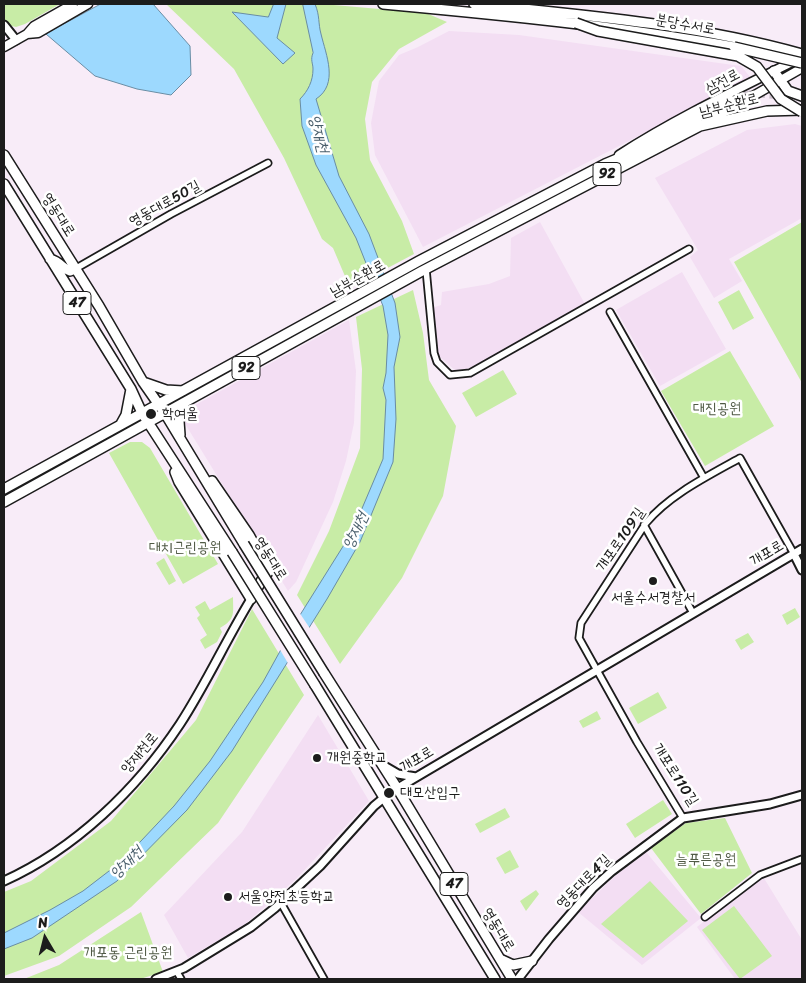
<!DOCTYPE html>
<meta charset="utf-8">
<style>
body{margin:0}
#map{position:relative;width:806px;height:983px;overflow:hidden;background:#f8ecf8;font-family:Sriracha,sans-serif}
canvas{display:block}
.frame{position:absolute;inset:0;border:5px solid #1c1c1c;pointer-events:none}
.north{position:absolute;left:20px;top:913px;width:50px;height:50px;-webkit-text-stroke:4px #fff;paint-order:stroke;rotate:352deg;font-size:14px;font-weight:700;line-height:20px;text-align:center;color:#1c1c1c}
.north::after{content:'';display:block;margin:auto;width:18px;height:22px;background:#1c1c1c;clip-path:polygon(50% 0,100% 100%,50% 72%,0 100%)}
</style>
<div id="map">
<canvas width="806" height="983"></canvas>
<div class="frame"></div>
<div class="north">N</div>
</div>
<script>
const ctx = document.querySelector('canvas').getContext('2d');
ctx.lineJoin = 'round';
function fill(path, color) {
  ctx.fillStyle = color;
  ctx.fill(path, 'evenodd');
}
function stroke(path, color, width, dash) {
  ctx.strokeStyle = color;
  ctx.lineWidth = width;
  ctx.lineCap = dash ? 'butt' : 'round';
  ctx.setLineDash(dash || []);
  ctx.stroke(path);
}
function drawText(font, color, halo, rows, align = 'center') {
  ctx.font = font + ' Sriracha,"Poor Story",sans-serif';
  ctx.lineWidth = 5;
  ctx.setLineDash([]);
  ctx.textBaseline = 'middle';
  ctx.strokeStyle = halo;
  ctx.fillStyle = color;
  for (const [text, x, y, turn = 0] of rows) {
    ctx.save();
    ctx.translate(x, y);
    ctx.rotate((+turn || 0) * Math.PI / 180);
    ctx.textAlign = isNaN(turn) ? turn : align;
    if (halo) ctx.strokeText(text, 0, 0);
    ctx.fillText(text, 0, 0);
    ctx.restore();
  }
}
const built = new Path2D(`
 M 449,31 L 519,35 L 726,64 L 741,66 L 751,78 L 423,247 L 375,155 L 371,123 L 379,81 L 399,55 L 418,47 Z
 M 795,124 L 802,126 L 802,218 L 729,259 L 742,281 L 714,298 L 690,257 L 698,250 L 655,178 L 747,130 Z
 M 540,222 L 586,306 L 507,356 L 457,372 L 439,356 L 432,308 L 441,305 L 442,292 L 489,284 L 510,276 L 511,238 Z
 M 682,272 L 726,349 L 660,386 L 616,310 Z
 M 349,320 L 356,371 L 354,423 L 346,461 L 333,502 L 296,582 L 288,591 L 179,414 Z
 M 318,715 L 369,801 L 296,879 L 244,925 L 188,958 L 164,915 L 242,832 Z
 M 646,852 L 701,918 L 642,965 L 578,912 L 614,877 Z
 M 762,875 L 802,940 L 802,979 L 735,979 L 697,927 Z`);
const green = new Path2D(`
 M 4,4 L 60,4 L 25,24 L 16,27 L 8,25 L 4,20 Z
 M 166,4 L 322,4 L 426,13 L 447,22 L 399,49 L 372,82 L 365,119 L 370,160 L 402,221 L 414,254 L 350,288 L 333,248 L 322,239 L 284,158 L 234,69 Z
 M 802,222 L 802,383 L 734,262 Z
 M 413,290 L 423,333 L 429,380 L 456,426 L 443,496 L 402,578 L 340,664 L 297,595 L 329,531 L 360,448 L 362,369 L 356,317 Z
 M 739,290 L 754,318 L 733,330 L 718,302 Z
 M 730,351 L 774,426 L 705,466 L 661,391 Z
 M 503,370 L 517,394 L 476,417 L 462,393 Z
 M 130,442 L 142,442 L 150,448 L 218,564 L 183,584 L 109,453 Z
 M 164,558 L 176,581 L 169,585 L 156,563 Z
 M 233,597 C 233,613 236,619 220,628 L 222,632 L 217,642 L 205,649 L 200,640 L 207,635 L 197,618 L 200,615 L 195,607 L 205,601 L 210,610 Z
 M 795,608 L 800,617 L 787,625 L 782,615 Z
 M 252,609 L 304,695 L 218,823 L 131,907 L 59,956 L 4,976 L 4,892 L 31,881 L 111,821 L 196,720 Z
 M 748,633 L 754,642 L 741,650 L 735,640 Z
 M 658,692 L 667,708 L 638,724 L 629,708 Z
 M 597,711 L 601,719 L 583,728 L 579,721 Z
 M 663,800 L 672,814 L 635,838 L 626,824 Z
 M 505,808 L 510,817 L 480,833 L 475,824 Z
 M 725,818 L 752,873 L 701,914 L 651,848 L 686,823 Z
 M 510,850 L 519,867 L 505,874 L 496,858 Z
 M 650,881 L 688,921 L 643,958 L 601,924 Z
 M 536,890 L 539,894 L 526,911 L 520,901 Z
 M 734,906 L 772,956 L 740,979 L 702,930 Z
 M 141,912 L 163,972 L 140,979 L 24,979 L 59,965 Z`);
const water = new Path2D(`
 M 101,4 L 153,4 L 190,46 L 191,75 L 171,95 L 137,89 L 95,76 L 46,34 Z
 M 274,4 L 286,4 L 277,38 L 295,53 L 283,64 L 232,12 L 268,17 Z
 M 303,4 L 315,4 C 320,16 318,23 321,34 C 326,55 339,84 316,99 L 339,176 L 369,234 L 395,303 L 400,337 L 394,367 L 396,419 L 393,462 L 360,542 L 327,599 L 232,751 L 187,810 L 117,881 L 32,938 L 4,949 L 4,933 L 50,910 L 83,891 L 109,871 L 120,867 L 124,859 L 174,806 L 210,761 L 263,682 L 300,615 L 352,532 L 383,459 L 386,400 L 383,388 L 386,373 L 388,335 L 383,306 L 356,238 L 316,165 L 302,126 L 300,99 C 308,91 313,81 313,69 C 313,63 310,60 313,53 Z`);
const pier = new Path2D(`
 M 299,612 L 311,630 L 289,665 L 279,648 Z`);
const primaryTunnel = new Path2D(`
 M 730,100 L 758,93 L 797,96`);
const minor = new Path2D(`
 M 75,269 L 171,214 L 268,163
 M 426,269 L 434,353 L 437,362 L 450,375 L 470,373 L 689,249
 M 610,312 L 704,478
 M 644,525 L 693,613
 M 683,818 L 637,742 L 579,638 L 581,623 L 646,523 C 669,495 708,476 740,458 L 794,554
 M 281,903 L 324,979
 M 705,917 L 760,875 L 802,859
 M 177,972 L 181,979`);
const tertiary = new Path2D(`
 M 4,25 L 16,40
 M 794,554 L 802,570
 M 386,767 L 398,774 L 416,777
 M 4,881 C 75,849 137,789 180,724 C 206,684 226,640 251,599
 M 156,979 L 184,968 L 251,927 L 275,908 L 320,866 L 374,806 L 391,792 L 802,549
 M 518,979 L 549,939 L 593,888 L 612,871 L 683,818 L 770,804 L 802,795`);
const secondary = new Path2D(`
 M 27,34 L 34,26 L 73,4
 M 4,47 L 27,34 L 38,33 L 88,4
 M 704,124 L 802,68
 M 619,155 C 675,119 736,90 796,60`);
const primary = new Path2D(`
 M 774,71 L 788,91 L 802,96
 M 4,155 L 99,306 L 143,382 L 166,415 L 244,544
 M 4,184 L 131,389 L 142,413 L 232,552
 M 50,259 C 61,262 61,268 70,271 L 75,269
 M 143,382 L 166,390 L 183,391
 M 121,424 L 126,415 L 131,389
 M 180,435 L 179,421 L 185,402
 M 175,472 L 179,482 L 251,599 L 263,578 L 269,571 L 249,535 L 212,481
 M 4,489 L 419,261 L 605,164 L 636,151 L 730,100
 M 4,502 L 422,271 L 700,126 L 767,111 L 802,110
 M 324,673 L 397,788 L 512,979
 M 315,685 L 495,979
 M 500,959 L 513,965 L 532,961`);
const trunk = new Path2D(`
 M 383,4 C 501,15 618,26 734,47
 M 474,4 C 584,15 695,24 802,54`);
const primaryBridge = new Path2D(`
 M 244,544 L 324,673
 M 232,552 L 315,685`);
const trunkBridge = new Path2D(`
 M 576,23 L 598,31 L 738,56 L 757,67 L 781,99 L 802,112
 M 734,47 L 802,63`);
const markers = [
 [151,414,6,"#1c1c1c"],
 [653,581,5,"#1c1c1c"],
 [317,758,5,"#1c1c1c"],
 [389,793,6,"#1c1c1c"],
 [228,897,5,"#1c1c1c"]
];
const shields = [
 [607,174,28],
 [77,303,28],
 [246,368,28],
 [454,884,28]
];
const shieldNames = [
 ["92",607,174],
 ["47",77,303],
 ["92",246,368],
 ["47",454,884]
];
const streetNames = [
 ["분당수서로",685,25,10],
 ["삼전로",723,82,-28],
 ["남부순환로",729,106,-14],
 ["영동대로50길",165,204,-29],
 ["영동대로",58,215,58],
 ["남부순환로",358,279,-29],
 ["개포로109길",621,540,-56],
 ["개포로",767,554,-31],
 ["영동대로",270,559,58],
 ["양재천로",140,753,-50],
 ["개포로",417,760,-31],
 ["개포로110길",675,775,57],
 ["영동대로4길",584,882,-45],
 ["영동대로",498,930,59]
];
const parkNames = [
 ["대진공원",717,409],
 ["대치근린공원",185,548],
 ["늘푸른공원",706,860],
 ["개포동 근린공원",128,953]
];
const poiNames = [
 ["학여울",162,414],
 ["서울수서경찰서",653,598,"center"],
 ["개원중학교",327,758],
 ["대모산입구",400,793],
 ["서울양전초등학교",238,897]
];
const waterNames = [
 ["양재천",318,134,76],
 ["양재천",356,531,-64],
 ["양재천",127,863,-44]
];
fill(built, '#f3def3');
fill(green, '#c8eca6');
fill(water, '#9dd9fe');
stroke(water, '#698da4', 1);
fill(pier, '#f8ecf8');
stroke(primaryTunnel, '#ccc2cc', 9, [9, 4.5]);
stroke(minor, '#1c1c1c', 9);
stroke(tertiary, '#1c1c1c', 11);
stroke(secondary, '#1c1c1c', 11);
stroke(primary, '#1c1c1c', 12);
stroke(trunk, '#1c1c1c', 12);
stroke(minor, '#fff', 5.5);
stroke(tertiary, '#fff', 7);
stroke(secondary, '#fff', 8);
stroke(primary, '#fff', 9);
stroke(trunk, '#fff', 9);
stroke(primaryBridge, '#1c1c1c', 12, []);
stroke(trunkBridge, '#1c1c1c', 12, []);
stroke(primaryBridge, '#fff', 9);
stroke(trunkBridge, '#fff', 9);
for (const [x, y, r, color] of markers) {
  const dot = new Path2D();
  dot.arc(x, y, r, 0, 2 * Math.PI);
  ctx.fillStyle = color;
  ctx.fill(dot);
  stroke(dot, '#fff', 2);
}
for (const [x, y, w] of shields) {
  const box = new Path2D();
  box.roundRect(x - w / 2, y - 11.5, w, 23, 4);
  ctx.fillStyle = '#fff';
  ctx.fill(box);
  stroke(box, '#1c1c1c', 1);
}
drawText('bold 14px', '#1c1c1c', null, shieldNames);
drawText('15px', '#1c1c1c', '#fff', streetNames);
drawText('15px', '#505a45', '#fff', parkNames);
drawText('15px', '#1c1c1c', '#fff', poiNames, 'left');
drawText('italic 16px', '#495e6b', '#fff', waterNames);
</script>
